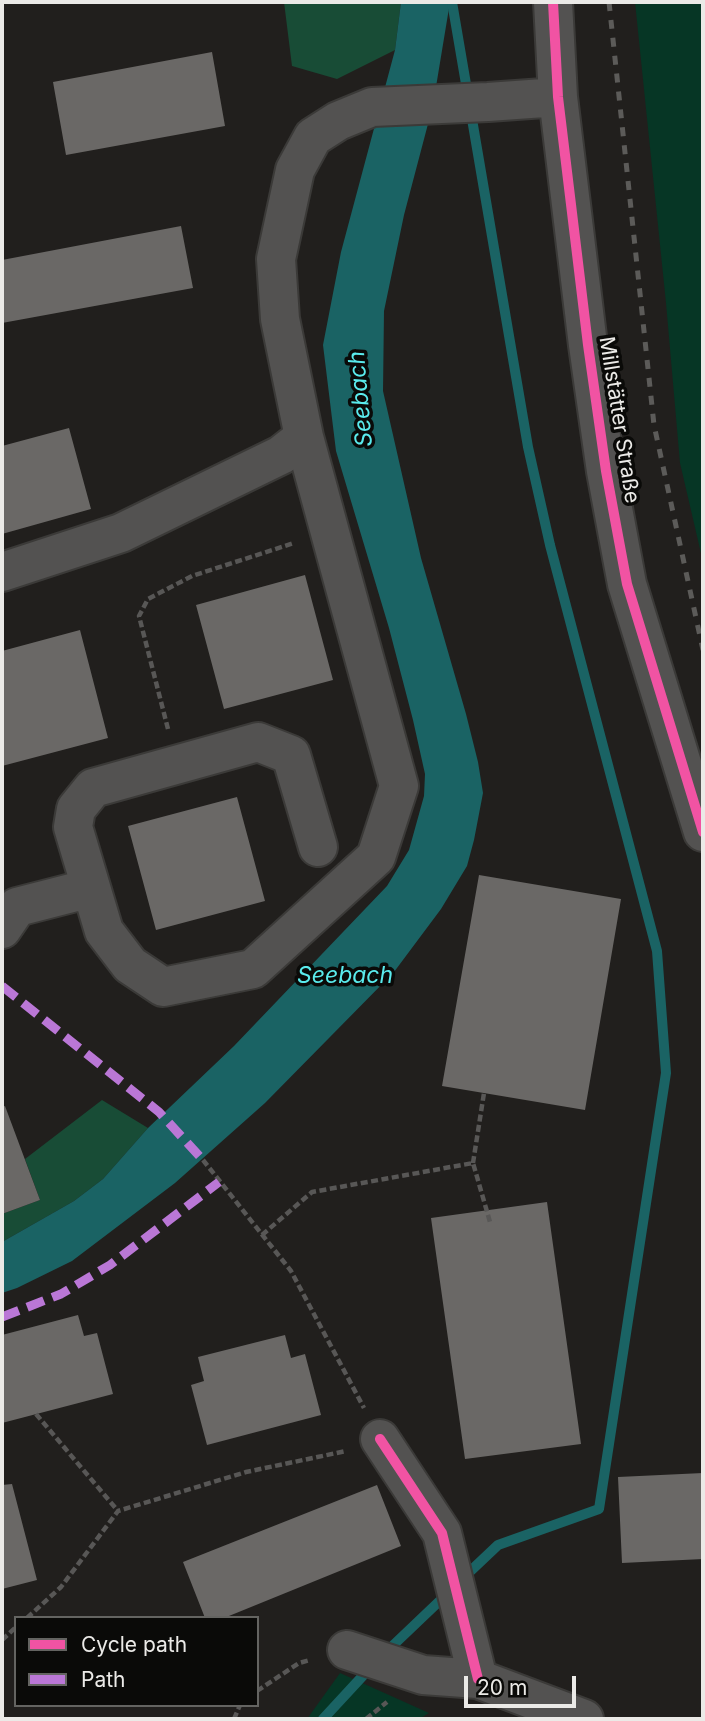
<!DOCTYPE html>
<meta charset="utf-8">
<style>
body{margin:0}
#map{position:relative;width:705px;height:1721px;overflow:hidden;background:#211f1d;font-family:Inter,sans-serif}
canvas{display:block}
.frame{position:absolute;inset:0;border:4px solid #ebeae7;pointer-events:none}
.legend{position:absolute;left:14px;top:1616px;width:245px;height:91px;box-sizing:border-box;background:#0a0a08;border:2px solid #646461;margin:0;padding:9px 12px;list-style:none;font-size:21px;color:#ebeae7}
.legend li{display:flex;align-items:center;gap:14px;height:35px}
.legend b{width:35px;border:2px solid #646461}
.scale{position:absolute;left:464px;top:1676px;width:112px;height:32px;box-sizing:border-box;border:4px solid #ebeae7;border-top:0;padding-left:9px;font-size:21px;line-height:24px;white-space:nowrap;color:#ebeae7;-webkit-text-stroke:5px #0a0a08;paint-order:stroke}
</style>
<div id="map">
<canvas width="705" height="1721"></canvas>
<div class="frame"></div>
<ul class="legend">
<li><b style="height:9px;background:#f153a3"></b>Cycle path</li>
<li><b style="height:9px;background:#ba77d6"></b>Path</li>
</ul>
<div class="scale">20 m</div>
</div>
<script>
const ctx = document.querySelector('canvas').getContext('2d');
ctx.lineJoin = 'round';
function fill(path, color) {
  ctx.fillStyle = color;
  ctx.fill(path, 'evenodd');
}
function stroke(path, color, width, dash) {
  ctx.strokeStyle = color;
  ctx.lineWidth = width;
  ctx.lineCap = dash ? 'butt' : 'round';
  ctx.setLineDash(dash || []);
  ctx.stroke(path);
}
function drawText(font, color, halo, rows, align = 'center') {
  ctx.font = font + ' Inter,sans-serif';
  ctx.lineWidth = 7;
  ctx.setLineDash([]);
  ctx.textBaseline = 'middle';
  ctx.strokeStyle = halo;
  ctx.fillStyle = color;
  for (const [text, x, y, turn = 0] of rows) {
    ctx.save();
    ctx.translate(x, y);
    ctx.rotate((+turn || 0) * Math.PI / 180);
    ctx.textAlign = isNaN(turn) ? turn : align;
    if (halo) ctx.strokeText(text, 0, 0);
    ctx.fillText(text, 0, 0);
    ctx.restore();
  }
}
const green = new Path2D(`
 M 635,2 L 703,2 L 703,562 L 680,463 L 666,303 Z
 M 340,1673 L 429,1713 L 419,1719 L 307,1719 Z`);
const forest = new Path2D(`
 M 284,2 L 401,2 L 395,50 L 337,79 L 292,66 Z
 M 102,1100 L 148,1128 L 103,1179 L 74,1201 L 2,1242 L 2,1214 L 40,1200 L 25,1159 Z`);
const water = new Path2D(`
 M 401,2 L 450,2 L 433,105 L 404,215 L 384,311 L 383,391 L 421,558 L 466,714 L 478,762 L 483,793 L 474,840 L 467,866 L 441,909 L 394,972 L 265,1103 L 175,1183 L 72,1261 L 17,1288 L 2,1293 L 2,1242 L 74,1201 L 103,1179 L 148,1128 L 234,1046 L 387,886 L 409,850 L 424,796 L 425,774 L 413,720 L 389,628 L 336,451 L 323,345 L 341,252 L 395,50 Z`);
const stream = new Path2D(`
 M 452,2 L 528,447 L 550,545 L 657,951 L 666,1073 L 599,1509 L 498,1545 L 461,1580
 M 385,1653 L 449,1592
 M 323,1719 L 371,1667`);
const building = new Path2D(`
 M 212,52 L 225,126 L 66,155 L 53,82 Z
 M 181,226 L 193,288 L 2,323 L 2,260 Z
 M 69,428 L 91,509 L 2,534 L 2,446 Z
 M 305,575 L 333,680 L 224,709 L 196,605 Z
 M 80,630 L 108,738 L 2,766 L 2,651 Z
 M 237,797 L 265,901 L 156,930 L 128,826 Z
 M 479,875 L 621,899 L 585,1110 L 442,1086 Z
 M 5,1106 L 40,1200 L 2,1214 L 2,1107 Z
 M 547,1202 L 581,1444 L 465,1459 L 431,1218 Z
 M 78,1315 L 84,1336 L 97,1333 L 113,1394 L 2,1423 L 2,1335 Z
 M 285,1335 L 291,1358 L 305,1354 L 321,1415 L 207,1445 L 191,1385 L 204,1381 L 198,1357 Z
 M 703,1473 L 703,1559 L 622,1563 L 618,1477 Z
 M 12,1484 L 37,1580 L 2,1589 L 2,1485 Z
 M 377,1485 L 401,1546 L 224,1618 L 205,1618 L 183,1562 Z`);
const path = new Path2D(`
 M 168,729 L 139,616 L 148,599 L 192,576 L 294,543
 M 203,1160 L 291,1271 L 364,1408
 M 473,1163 L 484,1093
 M 262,1235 L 312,1192 L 473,1163 L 490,1222
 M 36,1414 L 118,1511
 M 27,1618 L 61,1587 L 118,1511 L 246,1472 L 346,1451
 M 2,1640 L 16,1627
 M 257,1691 L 299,1663 L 310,1660
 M 234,1719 L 240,1705
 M 366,1719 L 387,1702`);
const minor = new Path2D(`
 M 553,2 L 558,97 L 588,345 L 606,471 L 627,584 L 703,832
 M 2,572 L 121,533 L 281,455 L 304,437
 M 318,847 L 291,755 L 258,742 L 93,788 L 76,809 L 73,827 L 104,931 L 130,965 L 163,987 L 253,969 L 376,857 L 399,786 L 304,437 L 280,319 L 276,259 L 295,170 L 313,137 L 338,121 L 372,107 L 488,102 L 558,97
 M 2,929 L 17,907 L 91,888
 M 380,1439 L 442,1533 L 478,1679
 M 347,1650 L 423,1675 L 478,1679 L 584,1719`);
const rail = new Path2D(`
 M 609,2 L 654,425 L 703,650`);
const quiet = new Path2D(`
 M 2,986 L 159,1112 L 203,1160
 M 2,1317 L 61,1294 L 110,1265 L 219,1182`);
const cycleway = new Path2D(`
 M 553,2 L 558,97 L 588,345 L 606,471 L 627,584 L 703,832
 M 380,1439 L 442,1533 L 478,1679`);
const streetNames = [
 ["Millstätter Straße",619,420,81]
];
const waterNames = [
 ["Seebach",361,399,-95],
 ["Seebach",345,976]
];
fill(green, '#063625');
fill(forest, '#184c36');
fill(water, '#1a6364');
stroke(stream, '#1a6364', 10);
fill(building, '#6a6866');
stroke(minor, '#3b3a38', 42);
stroke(path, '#585756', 4.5, [7, 3.5]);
stroke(minor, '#535251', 38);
stroke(rail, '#5c5b59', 5, [9, 9]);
stroke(quiet, '#ba77d6', 9, [18, 9]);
stroke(cycleway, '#f153a3', 10);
drawText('21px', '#ebeae7', '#0a0a08', streetNames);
drawText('italic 23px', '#5aebed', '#0a0a08', waterNames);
</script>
